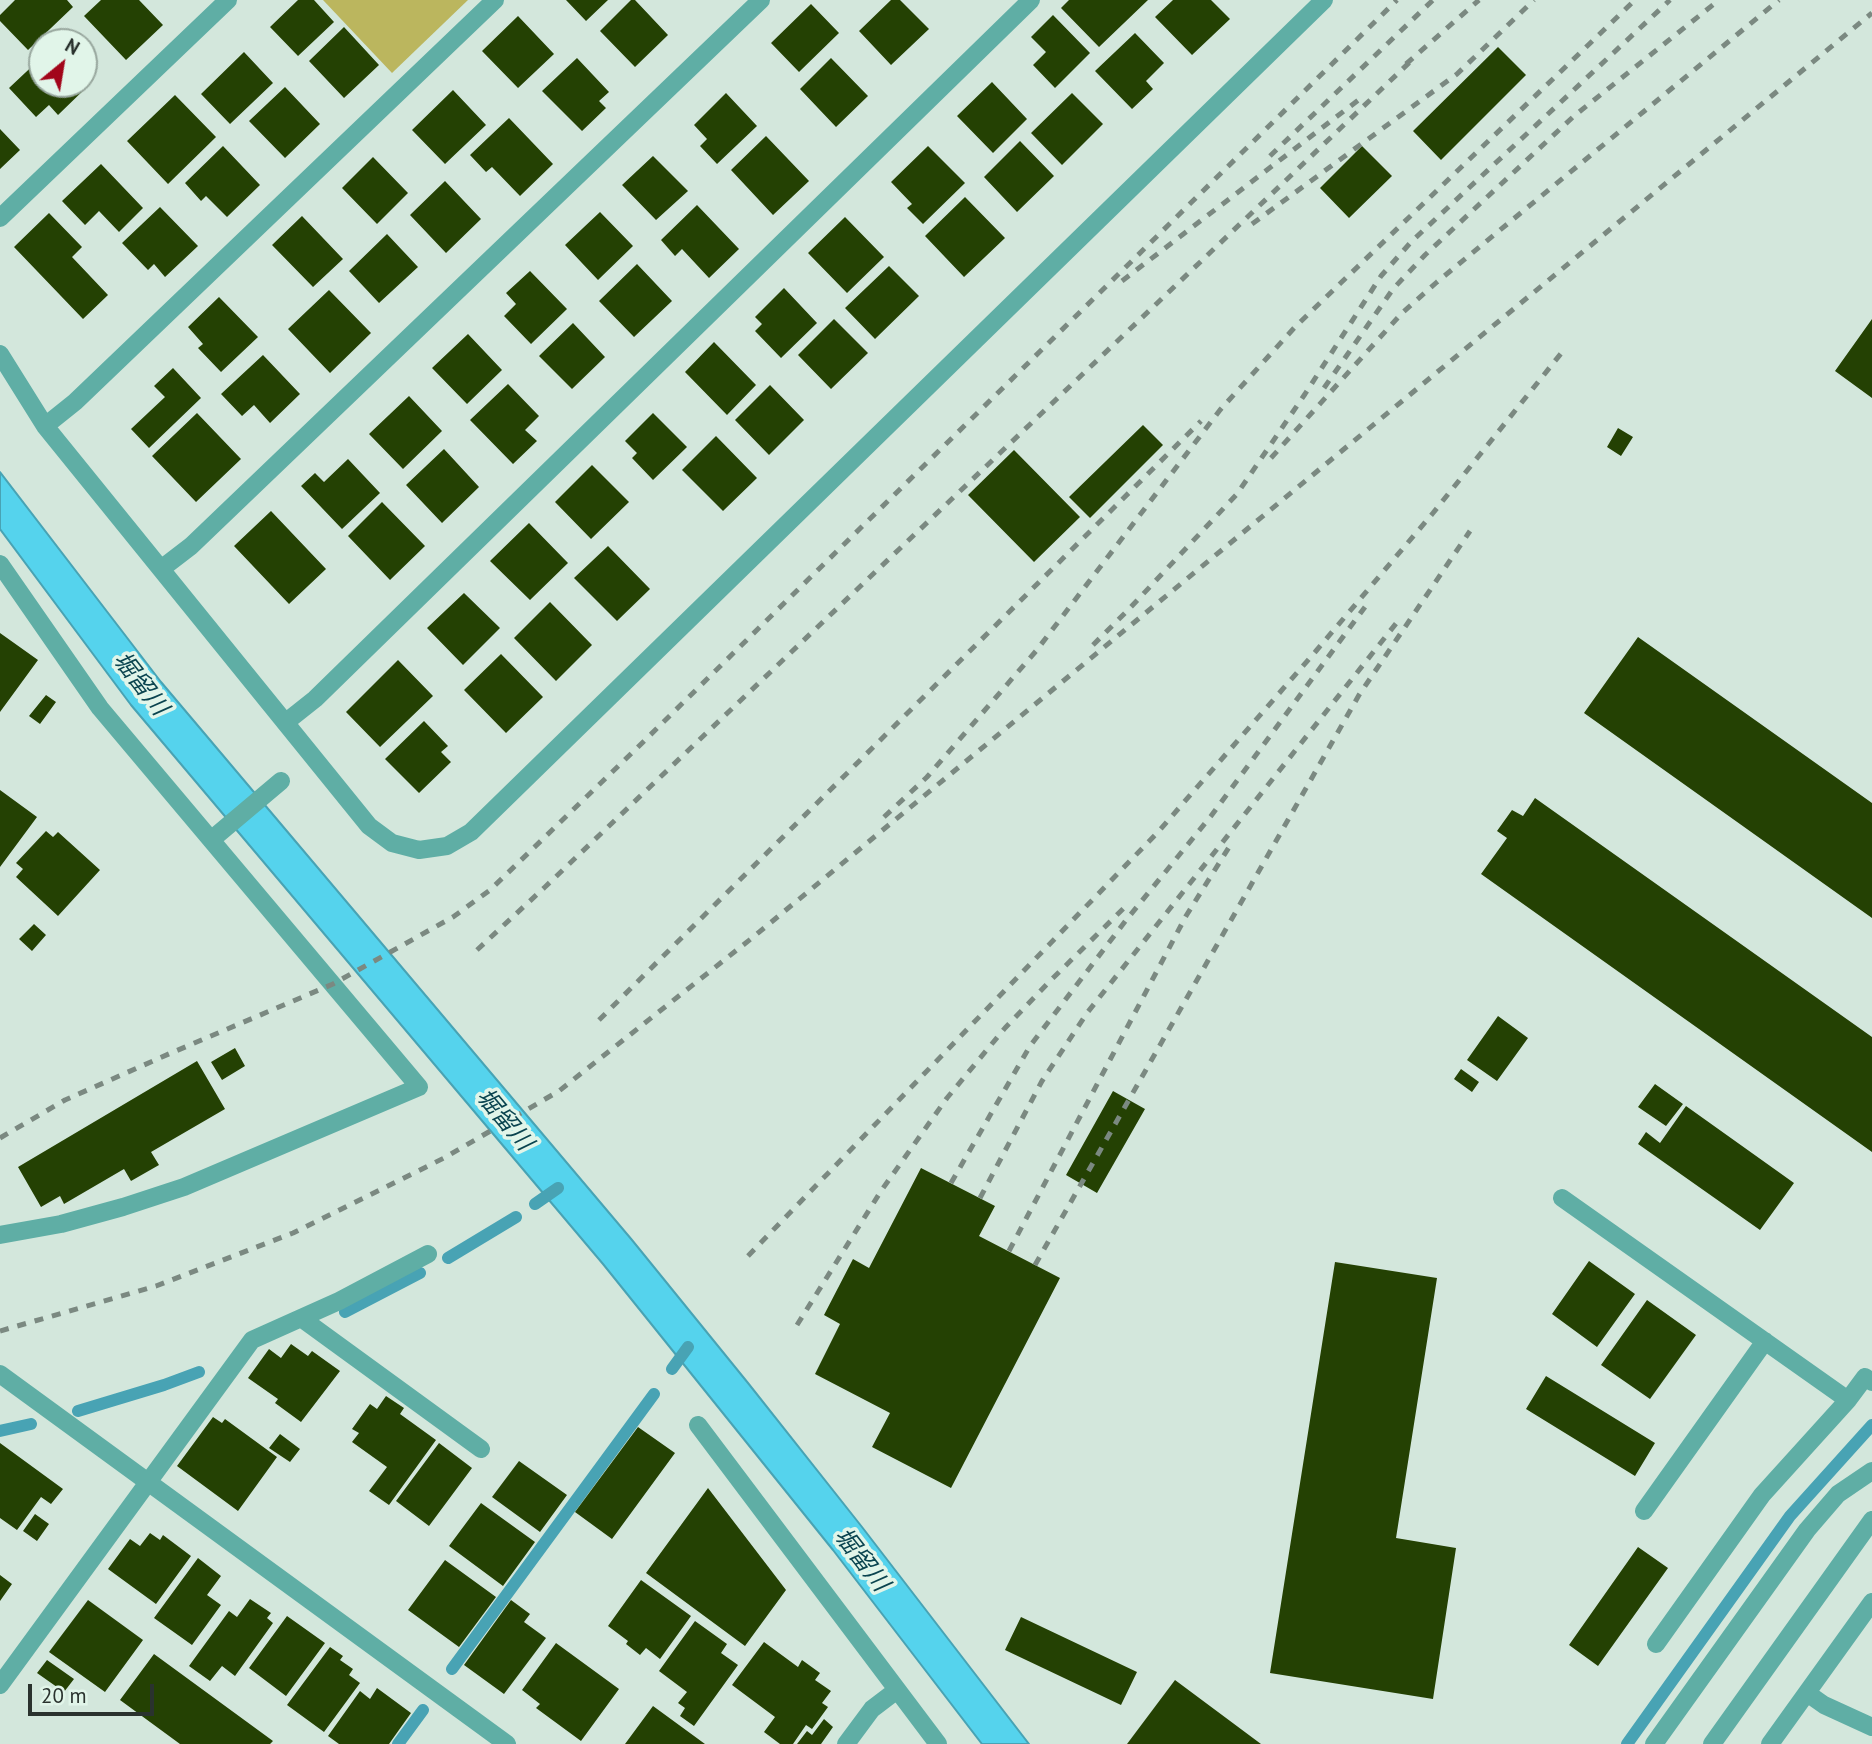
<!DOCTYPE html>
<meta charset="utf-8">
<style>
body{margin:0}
#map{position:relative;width:1872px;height:1744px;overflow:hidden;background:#d3e7dc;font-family:"PT Sans",sans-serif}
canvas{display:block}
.north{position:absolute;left:28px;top:28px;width:70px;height:70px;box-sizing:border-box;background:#e1f5e9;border:2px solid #98a79e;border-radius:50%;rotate:30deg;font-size:19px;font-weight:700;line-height:28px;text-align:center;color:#2a322e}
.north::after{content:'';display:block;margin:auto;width:24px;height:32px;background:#a2051a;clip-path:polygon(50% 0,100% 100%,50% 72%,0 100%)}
.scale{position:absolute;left:28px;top:1684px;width:126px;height:32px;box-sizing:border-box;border:4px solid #2a322e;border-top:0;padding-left:9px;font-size:21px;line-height:24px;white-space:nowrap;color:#2a322e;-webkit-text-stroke:5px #e1f5e9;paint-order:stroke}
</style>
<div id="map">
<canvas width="1872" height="1744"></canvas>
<div class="north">N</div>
<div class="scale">20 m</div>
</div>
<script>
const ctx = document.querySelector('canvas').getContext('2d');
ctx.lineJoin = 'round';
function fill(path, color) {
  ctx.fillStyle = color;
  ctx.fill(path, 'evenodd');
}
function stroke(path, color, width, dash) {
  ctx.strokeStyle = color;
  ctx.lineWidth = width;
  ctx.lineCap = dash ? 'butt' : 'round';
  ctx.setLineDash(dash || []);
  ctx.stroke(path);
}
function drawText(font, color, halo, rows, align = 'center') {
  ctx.font = font + ' "PT Sans","Noto Sans JP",sans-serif';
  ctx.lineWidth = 7;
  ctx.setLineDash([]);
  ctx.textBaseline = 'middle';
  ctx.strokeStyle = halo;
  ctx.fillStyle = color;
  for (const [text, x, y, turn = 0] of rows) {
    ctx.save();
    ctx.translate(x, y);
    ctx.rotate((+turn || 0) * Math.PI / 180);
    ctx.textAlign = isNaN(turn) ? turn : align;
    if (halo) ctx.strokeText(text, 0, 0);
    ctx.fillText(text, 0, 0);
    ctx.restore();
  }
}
const green = new Path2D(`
 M 323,0 L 468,0 L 392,73 Z`);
const water = new Path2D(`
 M 0,472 L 161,682 L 632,1240 L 748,1383 L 862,1527 L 1029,1744 L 982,1744 L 833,1550 L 603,1264 L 131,705 L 0,529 Z`);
const stream = new Path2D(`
 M 535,1204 L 558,1188
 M 448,1258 L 516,1217
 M 345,1312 L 420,1273
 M 672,1369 L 688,1347
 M 78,1411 L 164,1385 L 199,1372
 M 0,1431 L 31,1424
 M 452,1669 L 654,1394
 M 398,1744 L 423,1710
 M 1627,1744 L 1790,1516 L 1872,1425`);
const building = new Path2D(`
 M 15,0 L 67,0 L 73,7 L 28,50 L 0,21 L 0,15 Z
 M 101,0 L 139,0 L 163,25 L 126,60 L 84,16 Z
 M 298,0 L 314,0 L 334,22 L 298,56 L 270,27 Z
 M 566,0 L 608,0 L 586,21 Z
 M 631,0 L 635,0 L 668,35 L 635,67 L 600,31 Z
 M 891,0 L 900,0 L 929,29 L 891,65 L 859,31 Z
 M 1069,0 L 1148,0 L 1099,47 L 1061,8 Z
 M 1173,0 L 1211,0 L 1230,19 L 1192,55 L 1155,17 Z
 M 811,4 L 839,33 L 799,72 L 771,43 Z
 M 1053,15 L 1090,53 L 1055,88 L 1033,65 L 1046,52 L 1031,37 Z
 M 518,16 L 554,54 L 518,88 L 482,51 Z
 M 344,27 L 379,65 L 344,98 L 309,61 Z
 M 1135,33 L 1164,63 L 1146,81 L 1153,89 L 1132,109 L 1095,71 Z
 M 1498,47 L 1526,75 L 1441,160 L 1413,131 Z
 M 244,52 L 273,83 L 230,124 L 201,94 Z
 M 42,57 L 42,84 L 84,84 L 84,78 L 90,84 L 58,115 L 49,105 L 36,117 L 9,88 Z
 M 577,58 L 609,92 L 599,101 L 606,108 L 582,131 L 542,91 Z
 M 831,58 L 868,96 L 836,127 L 800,89 Z
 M 992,82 L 1027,119 L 993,153 L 957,116 Z
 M 285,87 L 320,124 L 285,158 L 249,121 Z
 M 453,90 L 486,125 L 445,164 L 412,130 Z
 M 726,93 L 757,126 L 717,164 L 700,146 L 707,139 L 694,125 Z
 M 1072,93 L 1103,124 L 1062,165 L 1031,133 Z
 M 175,95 L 216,137 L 168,184 L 127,141 Z
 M 509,118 L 553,164 L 520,196 L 492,167 L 486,172 L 470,155 Z
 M 0,129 L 20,150 L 0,169 Z
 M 766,136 L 809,181 L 773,215 L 731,170 Z
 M 1020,141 L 1054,176 L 1017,212 L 984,177 Z
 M 223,146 L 260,185 L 227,217 L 206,196 L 201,201 L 185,183 Z
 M 928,146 L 965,183 L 923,224 L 907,208 L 912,204 L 891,182 Z
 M 1362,146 L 1392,176 L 1349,218 L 1320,188 Z
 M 653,156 L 688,191 L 656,220 L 622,185 Z
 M 373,157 L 408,193 L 377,224 L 342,188 Z
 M 101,164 L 143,208 L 119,232 L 99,211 L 85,225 L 62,201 Z
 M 445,181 L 481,219 L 446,253 L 410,215 Z
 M 965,197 L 1005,238 L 964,277 L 925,236 Z
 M 697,205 L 739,249 L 709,278 L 682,249 L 675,256 L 661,240 Z
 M 160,207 L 198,246 L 165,277 L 154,264 L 148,270 L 122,243 Z
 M 600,212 L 633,246 L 598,280 L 565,245 Z
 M 49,213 L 82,247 L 72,257 L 108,295 L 83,319 L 14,247 Z
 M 302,216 L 343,259 L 313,287 L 272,245 Z
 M 845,217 L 884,257 L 847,293 L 808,253 Z
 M 387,234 L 418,267 L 379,303 L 349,271 Z
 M 637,264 L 672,301 L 634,337 L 599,301 Z
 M 889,266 L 919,296 L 875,339 L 845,308 Z
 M 530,271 L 567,309 L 531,344 L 504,316 L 516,304 L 506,293 Z
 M 784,288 L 817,323 L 781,358 L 755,331 L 762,324 L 755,317 Z
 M 329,290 L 371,333 L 330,373 L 288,329 Z
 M 219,297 L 258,337 L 221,372 L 198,348 L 203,344 L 188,327 Z
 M 834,319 L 868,353 L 831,389 L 798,355 Z
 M 1872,319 L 1872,398 L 1835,371 Z
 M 573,323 L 605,357 L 572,389 L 539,356 Z
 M 468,334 L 502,370 L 467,404 L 432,368 Z
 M 714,342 L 756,385 L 727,415 L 685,372 Z
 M 263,355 L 300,394 L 270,423 L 254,405 L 242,416 L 221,394 Z
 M 173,368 L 201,398 L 149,448 L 131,429 L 165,397 L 154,386 Z
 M 508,384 L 539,416 L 525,430 L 537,441 L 513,464 L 470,420 Z
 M 770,385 L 804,420 L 769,455 L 735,420 Z
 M 409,396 L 442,431 L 403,469 L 369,434 Z
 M 197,413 L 241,459 L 196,502 L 152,456 Z
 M 653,413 L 687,447 L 653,480 L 632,458 L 637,453 L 625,441 Z
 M 1143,425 L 1163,445 L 1090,518 L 1069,497 Z
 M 1618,428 L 1633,437 L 1621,456 L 1607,447 Z
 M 716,436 L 757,478 L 723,511 L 682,470 Z
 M 444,449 L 479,487 L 442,523 L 406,485 Z
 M 1014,450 L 1080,517 L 1034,562 L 968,495 Z
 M 348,459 L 380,493 L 342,529 L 301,486 L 315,473 L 324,482 Z
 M 592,465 L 629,502 L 591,539 L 555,502 Z
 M 382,502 L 425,546 L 390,580 L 348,536 Z
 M 271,511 L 326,569 L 289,604 L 234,546 Z
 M 529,523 L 568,563 L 530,600 L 490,561 Z
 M 608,546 L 650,589 L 617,621 L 574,578 Z
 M 464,593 L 500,628 L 463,665 L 427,628 Z
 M 550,602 L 592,645 L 556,681 L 514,638 Z
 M 0,633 L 38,660 L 0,712 Z
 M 1638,637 L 1872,803 L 1872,918 L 1584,713 Z
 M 501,654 L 543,697 L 506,733 L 464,690 Z
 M 398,660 L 433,696 L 380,747 L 346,712 Z
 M 46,695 L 56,702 L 40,724 L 29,716 Z
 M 424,721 L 448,746 L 441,752 L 451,762 L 419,793 L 385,759 Z
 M 0,790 L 37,817 L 0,867 Z
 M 1535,798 L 1872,1037 L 1872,1152 L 1481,874 L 1507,838 L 1497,831 L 1512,810 L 1523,816 Z
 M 46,831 L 53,837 L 58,832 L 100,870 L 58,916 L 16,877 L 23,869 L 16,863 Z
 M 34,924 L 46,935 L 32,951 L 19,939 Z
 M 1498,1016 L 1528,1038 L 1497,1081 L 1467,1060 Z
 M 235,1048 L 245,1066 L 222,1080 L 211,1062 Z
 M 197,1061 L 225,1109 L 151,1152 L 159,1165 L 131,1181 L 124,1169 L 64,1204 L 60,1196 L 41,1207 L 18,1167 Z
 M 1461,1069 L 1479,1082 L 1472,1092 L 1454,1079 Z
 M 1655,1084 L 1683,1104 L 1666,1126 L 1638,1107 Z
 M 1113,1091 L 1145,1109 L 1097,1193 L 1066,1175 Z
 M 1686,1106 L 1794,1183 L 1760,1230 L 1638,1144 L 1646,1132 L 1660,1143 Z
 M 921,1168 L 995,1206 L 979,1236 L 1060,1278 L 951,1488 L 872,1447 L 890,1413 L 815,1374 L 840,1324 L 824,1315 L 853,1259 L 869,1268 Z
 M 1589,1261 L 1635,1294 L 1597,1347 L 1552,1314 Z
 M 1335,1262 L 1437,1278 L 1396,1538 L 1456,1548 L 1433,1699 L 1270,1673 Z
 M 1647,1300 L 1696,1335 L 1650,1399 L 1601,1365 Z
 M 291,1344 L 308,1356 L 312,1351 L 340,1371 L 301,1422 L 275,1403 L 278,1399 L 248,1378 L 269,1349 L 281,1358 Z
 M 1546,1376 L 1655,1443 L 1635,1476 L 1526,1409 Z
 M 386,1396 L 404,1408 L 400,1414 L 436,1440 L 389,1505 L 369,1491 L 387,1467 L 352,1442 L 359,1433 L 352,1429 L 370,1404 L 377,1409 Z
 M 213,1417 L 222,1423 L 225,1419 L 277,1457 L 238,1511 L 177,1466 Z
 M 638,1427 L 675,1453 L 612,1539 L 575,1512 Z
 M 280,1434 L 300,1449 L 290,1462 L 269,1448 Z
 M 0,1443 L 63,1489 L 51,1504 L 41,1497 L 17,1530 L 0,1518 Z
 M 439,1443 L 472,1468 L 429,1526 L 396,1501 Z
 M 519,1461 L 567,1495 L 540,1532 L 492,1497 Z
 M 708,1488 L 786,1590 L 745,1646 L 646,1573 Z
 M 481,1503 L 535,1542 L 503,1586 L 449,1546 Z
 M 35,1514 L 49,1524 L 37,1541 L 23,1531 Z
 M 150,1533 L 160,1540 L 163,1535 L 191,1556 L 156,1604 L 108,1569 L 130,1539 L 140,1546 Z
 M 1638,1547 L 1668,1568 L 1598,1666 L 1569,1645 Z
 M 198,1558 L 221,1576 L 207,1595 L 221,1605 L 192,1645 L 154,1618 Z
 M 445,1560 L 496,1597 L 459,1647 L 408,1610 Z
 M 0,1575 L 12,1584 L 0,1601 Z
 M 641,1580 L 691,1616 L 660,1659 L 646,1648 L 640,1655 L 626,1644 L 628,1641 L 608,1626 Z
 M 250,1599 L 271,1613 L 267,1618 L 273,1623 L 235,1676 L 222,1666 L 210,1681 L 189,1666 L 229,1611 L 237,1617 Z
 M 88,1600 L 143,1640 L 105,1692 L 49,1652 Z
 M 511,1600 L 530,1614 L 524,1622 L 546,1638 L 504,1694 L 464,1665 Z
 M 287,1616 L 325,1643 L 286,1696 L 249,1668 Z
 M 1021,1617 L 1137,1672 L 1121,1705 L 1005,1650 Z
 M 695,1621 L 727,1644 L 721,1653 L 738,1665 L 694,1726 L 680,1716 L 685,1708 L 678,1703 L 687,1692 L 659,1671 Z
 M 764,1642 L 798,1667 L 802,1660 L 820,1673 L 815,1680 L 831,1691 L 822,1703 L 828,1707 L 812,1729 L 806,1725 L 793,1744 L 780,1744 L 764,1732 L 775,1717 L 732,1685 Z
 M 556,1643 L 619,1689 L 581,1741 L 536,1708 L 540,1704 L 522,1690 Z
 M 330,1647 L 343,1656 L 340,1660 L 353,1669 L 349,1675 L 360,1683 L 324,1732 L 287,1705 Z
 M 154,1654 L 273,1741 L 270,1744 L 180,1744 L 120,1700 Z
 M 47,1660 L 74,1679 L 64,1692 L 37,1673 Z
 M 1175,1680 L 1261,1744 L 1127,1744 Z
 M 377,1688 L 411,1713 L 389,1744 L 339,1744 L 328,1736 L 360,1691 L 370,1699 Z
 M 653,1706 L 705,1744 L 625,1744 Z
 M 824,1719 L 833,1727 L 821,1744 L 797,1744 L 807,1731 L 812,1735 Z`);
const minor = new Path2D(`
 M 0,218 L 228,0
 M 0,354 L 45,426 L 369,826 L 392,843 L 419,850 L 447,846 L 471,832 L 1324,0
 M 45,426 L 75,402 L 495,0
 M 0,564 L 100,708 L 419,1087 L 184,1187 L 123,1207 L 61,1224 L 0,1235
 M 161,569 L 191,546 L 761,0
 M 286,722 L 315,699 L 1031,0
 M 211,840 L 281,781
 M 1562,1198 L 1848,1400
 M 301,1318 L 481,1449
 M 0,1374 L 507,1744
 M 698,1425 L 938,1744
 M 1644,1511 L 1765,1341
 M 1656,1644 L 1762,1495 L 1848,1400 L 1865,1377 L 1872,1382
 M 0,1685 L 252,1340 L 339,1301 L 428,1254
 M 1807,1693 L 1824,1705 L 1872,1727
 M 846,1744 L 872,1709 L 897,1690
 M 1654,1744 L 1807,1530 L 1838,1494 L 1872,1471
 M 1712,1744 L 1872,1520
 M 1770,1744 L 1872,1602`);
const rail = new Path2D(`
 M 1406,64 L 1479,0
 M 1270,156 L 1433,0
 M 1252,224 L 1457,74 L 1534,0
 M 1122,281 L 1361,98
 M 1324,388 L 1393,289 L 1425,255 L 1574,116 L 1719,0
 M 1271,458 L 1402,313 L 1437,282 L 1779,0
 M 1093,645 L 1130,608 L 1237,494 L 1305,394 L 1381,276 L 1411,242 L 1670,0
 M 884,817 L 927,777 L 1036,651 L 1220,410 L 1295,327 L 1635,0
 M 477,950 L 545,887 L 1412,60
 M 599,1020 L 1201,421
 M 0,1138 L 65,1100 L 171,1053 L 333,984 L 453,917 L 490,890 L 635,750 L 1397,0
 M 951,1183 L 1030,1046 L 1127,919 L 1211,816 L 1365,607
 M 980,1198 L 1042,1081 L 1087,1013 L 1398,621
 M 1009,1251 L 1186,916 L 1231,844
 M 748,1256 L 1158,832 L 1316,651 L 1433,513 L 1563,351
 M 1035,1265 L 1359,695 L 1470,531
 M 797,1325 L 881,1191 L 947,1098 L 1005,1028 L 1049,982 L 1129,903
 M 0,1331 L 156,1286 L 293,1233 L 444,1158 L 559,1091 L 752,938 L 1872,13`);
const waterNames = [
 ["堀留川",140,684,52],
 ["堀留川",504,1120,50],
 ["堀留川",861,1560,52]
];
fill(green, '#bbb65e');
fill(water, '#55d3ed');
stroke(water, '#48a3b4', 2);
stroke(stream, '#48a3b4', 12);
fill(building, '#244103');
stroke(minor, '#5faea5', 18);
stroke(rail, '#7b8981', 5, [9, 9]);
drawText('italic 24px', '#0a444f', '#e1f5e9', waterNames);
</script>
